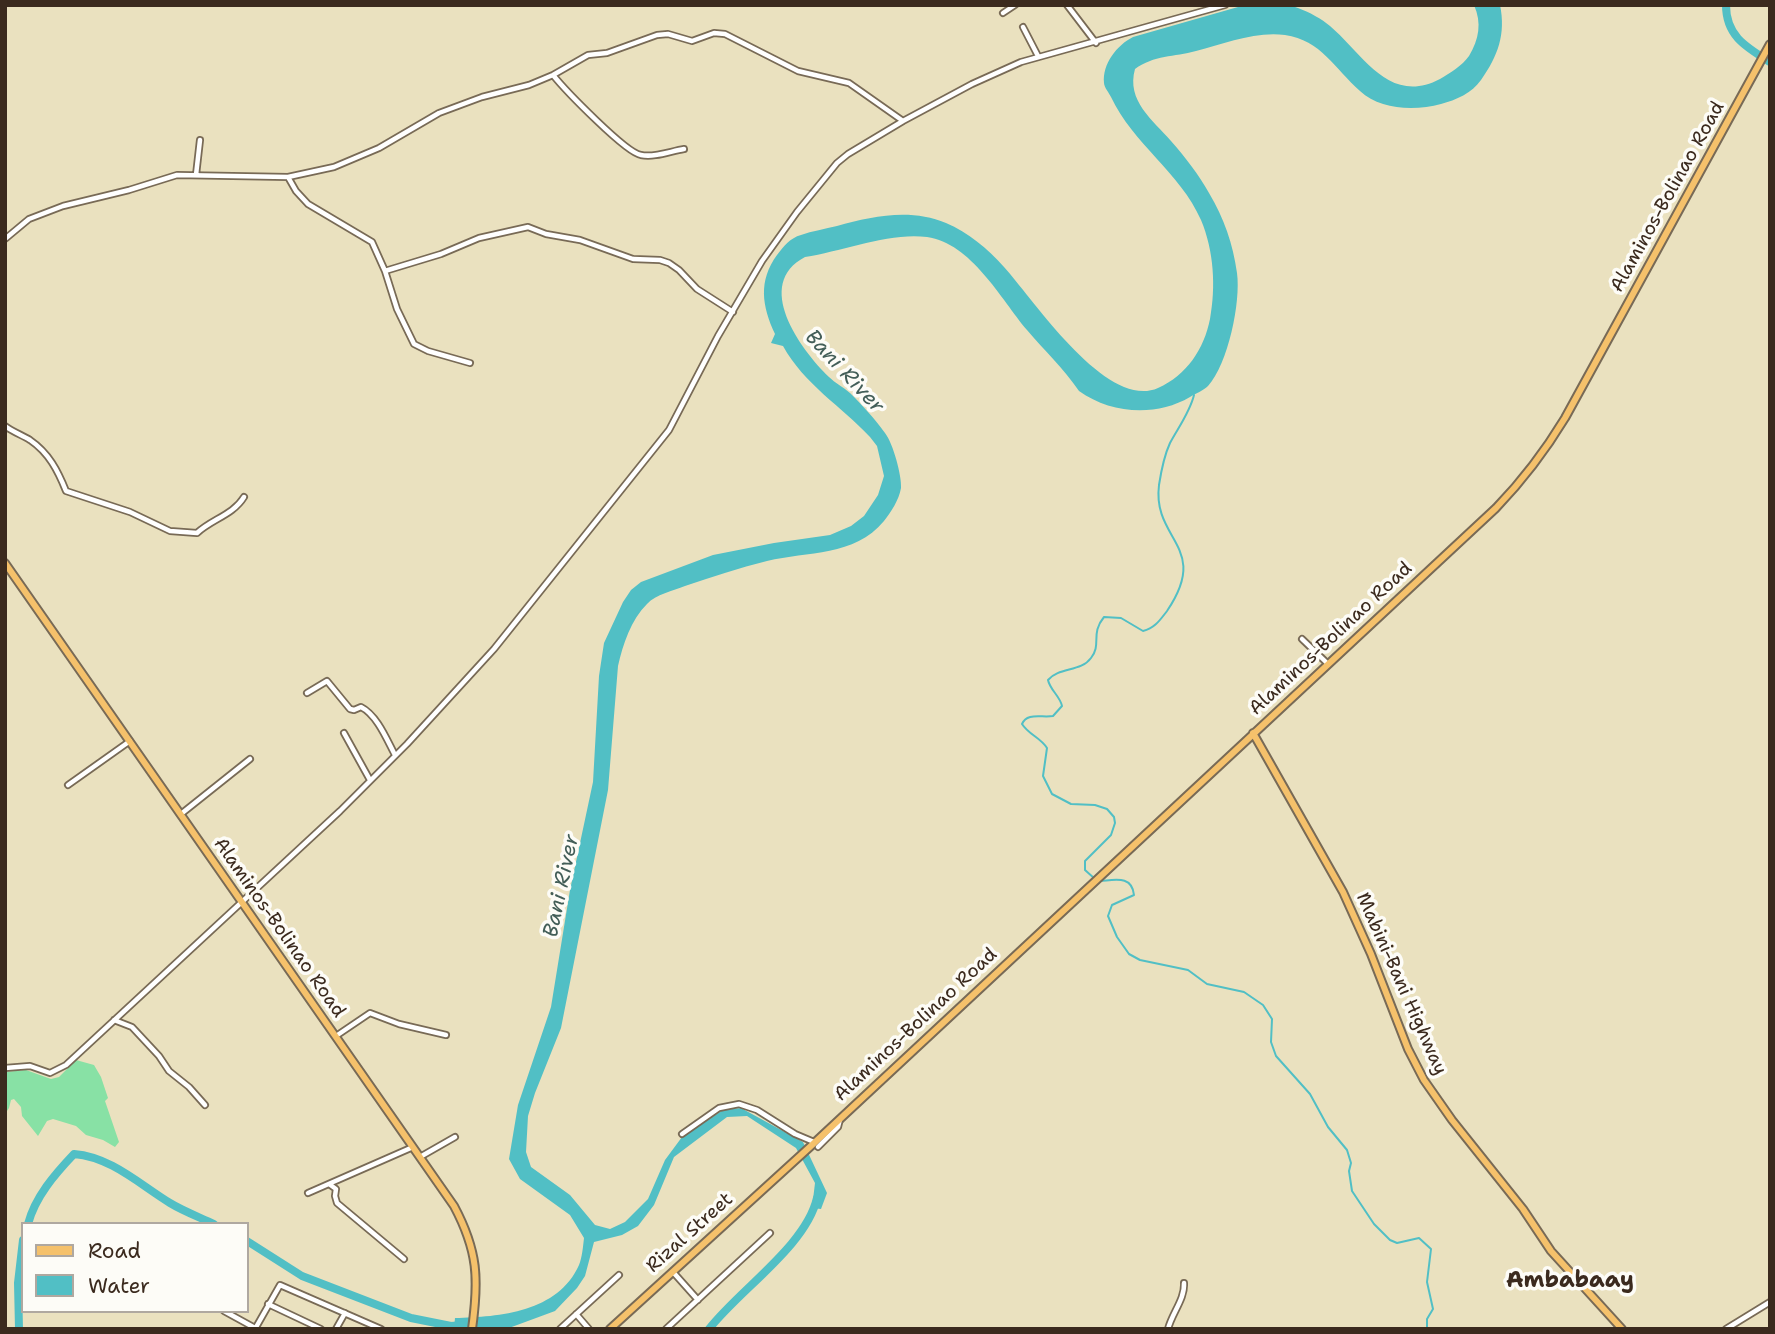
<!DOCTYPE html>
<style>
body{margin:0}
#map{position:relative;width:1775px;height:1334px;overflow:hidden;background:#eae1bf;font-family:"Shantell Sans",sans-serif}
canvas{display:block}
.frame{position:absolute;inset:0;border:7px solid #3b2a1e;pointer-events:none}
.legend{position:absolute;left:21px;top:1222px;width:228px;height:91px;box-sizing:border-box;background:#fdfcf7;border:2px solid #afa8a0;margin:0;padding:9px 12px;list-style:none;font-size:21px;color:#3b2a1e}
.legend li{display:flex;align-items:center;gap:14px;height:35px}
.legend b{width:35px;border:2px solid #afa8a0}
</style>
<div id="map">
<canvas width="1775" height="1334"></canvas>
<div class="frame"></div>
<ul class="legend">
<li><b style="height:9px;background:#f5c16b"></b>Road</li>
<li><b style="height:19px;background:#51bfc5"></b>Water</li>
</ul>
</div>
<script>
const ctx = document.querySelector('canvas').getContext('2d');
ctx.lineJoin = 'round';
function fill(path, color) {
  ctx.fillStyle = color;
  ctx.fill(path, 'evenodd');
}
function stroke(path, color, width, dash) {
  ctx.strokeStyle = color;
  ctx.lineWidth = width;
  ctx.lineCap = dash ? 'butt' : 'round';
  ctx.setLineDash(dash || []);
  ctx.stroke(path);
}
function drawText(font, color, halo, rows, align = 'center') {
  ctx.font = font + ' "Shantell Sans",sans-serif';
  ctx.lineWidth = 7;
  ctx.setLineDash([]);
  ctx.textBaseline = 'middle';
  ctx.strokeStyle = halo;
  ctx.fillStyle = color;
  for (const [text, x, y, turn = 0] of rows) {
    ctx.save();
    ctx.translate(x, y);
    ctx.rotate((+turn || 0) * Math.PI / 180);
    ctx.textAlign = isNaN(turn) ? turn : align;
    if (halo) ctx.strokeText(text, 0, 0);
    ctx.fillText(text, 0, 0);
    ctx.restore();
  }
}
const green = new Path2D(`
 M 76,1060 L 94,1065 L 101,1077 L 108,1098 L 105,1101 L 119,1142 L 115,1147 L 103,1140 L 86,1135 L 76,1126 L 53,1119 L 47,1121 L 38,1136 L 22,1116 L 21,1107 L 14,1099 L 11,1100 L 9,1108 L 5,1114 L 5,1072 L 26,1070 L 51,1079 L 59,1077 Z`);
const water = new Path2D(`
 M 1245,5 C 1261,5 1283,2 1298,8 C 1309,12 1322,19 1330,26 C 1363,54 1389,106 1440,79 C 1450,73 1462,66 1469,56 C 1479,39 1482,23 1474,5 L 1500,5 C 1506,34 1498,56 1481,80 C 1472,93 1456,100 1441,104 C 1415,111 1380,110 1360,91 C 1335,69 1321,40 1285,35 C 1255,31 1224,44 1196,51 C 1174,57 1154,55 1135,69 C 1126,101 1153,120 1171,141 C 1185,157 1199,175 1209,193 C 1224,218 1233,244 1237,273 C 1241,302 1228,364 1208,386 C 1204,390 1195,394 1190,397 C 1156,417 1111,414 1079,391 C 1064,369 1044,350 1027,330 C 1001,299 971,243 927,237 C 890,232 843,251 805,257 C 753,284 800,349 829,377 C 835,383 843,387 850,393 C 862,405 875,419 885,433 C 893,443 902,476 901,488 C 899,500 891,512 884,521 C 854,557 808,551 767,561 C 739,568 712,577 685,586 C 673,591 656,594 647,604 C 631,620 623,644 618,666 L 608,790 L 561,1028 L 535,1093 L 528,1116 L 526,1152 L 531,1167 L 570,1195 L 595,1225 L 610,1229 L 625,1222 L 648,1199 L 665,1160 L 682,1137 L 723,1110 L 741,1108 L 803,1142 L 827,1193 L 821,1209 L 812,1208 L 815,1183 L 796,1148 L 747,1116 L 727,1117 L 674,1157 L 654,1205 L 638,1226 L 622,1235 L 594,1242 L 585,1276 L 577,1288 L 555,1311 L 509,1328 L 454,1329 L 455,1318 C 500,1317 558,1312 579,1265 C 582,1258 583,1247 584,1238 L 570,1215 L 520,1179 L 509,1159 L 518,1105 L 551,1007 L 570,890 L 593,782 L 599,676 L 604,643 L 623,602 L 631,590 L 641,582 L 713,555 L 774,543 L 830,535 L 851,526 L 864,516 L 878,495 L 884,476 L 877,446 L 870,437 C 841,406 804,384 783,346 L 771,343 L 775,334 C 762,306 758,281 777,255 C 784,246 790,238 801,235 C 812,231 825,229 837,226 C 872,216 911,208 946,223 C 968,232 988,249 1004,267 C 1034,300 1107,411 1158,388 C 1187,375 1204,349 1210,319 C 1216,287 1214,251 1201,220 C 1180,172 1133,144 1111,97 C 1109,93 1104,87 1104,83 C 1102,64 1117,45 1133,37 Z`);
const stream = new Path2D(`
 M 1095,879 L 1085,870 L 1085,861 L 1111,835 L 1115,823 L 1114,817 L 1107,809 L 1095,805 L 1071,804 L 1052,794 L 1043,776 L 1047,748 C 1040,737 1029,735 1022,724 C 1027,712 1042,718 1053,716 L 1062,706 C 1060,696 1050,690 1048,680 C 1059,667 1081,672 1091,658 C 1102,644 1090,634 1104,617 L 1121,618 L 1143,631 C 1155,628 1160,620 1167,611 C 1211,546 1152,541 1159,485 C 1161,472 1164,456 1170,443 C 1178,428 1190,412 1194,395
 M 1100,881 C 1115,880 1132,875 1134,895 L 1112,905 L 1108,916 L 1117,937 L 1129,954 L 1140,960 L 1188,970 L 1207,984 L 1244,992 L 1263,1005 L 1272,1019 L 1271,1042 L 1276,1056 L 1310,1094 L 1328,1127 L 1347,1150 L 1351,1163 L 1349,1171 L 1352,1191 L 1374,1224 L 1390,1240 L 1397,1243 L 1419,1238 L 1431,1249 L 1427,1282 L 1433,1309 L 1427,1319 L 1427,1329`);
const river = new Path2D(`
 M 1726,5 C 1726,36 1746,47 1770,62
 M 28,1224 C 35,1197 55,1174 74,1154 C 111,1157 139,1184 170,1203 C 183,1211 199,1217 214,1224
 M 247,1241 L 302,1276 L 411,1318 L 451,1326 L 463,1325
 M 19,1329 L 18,1283 L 23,1240
 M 709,1329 C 739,1290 806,1246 817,1198`);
const minor = new Path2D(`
 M 1067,5 L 1096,43
 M 1003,13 L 1015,5
 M 1023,27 L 1038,56
 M 553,75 C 565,90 626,153 641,155 C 654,158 671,151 684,149
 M 196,175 L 200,140
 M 288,177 L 296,191 L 308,204 L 372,242 L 385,271 L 397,309 L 414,344 L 428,351 L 470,363
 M 5,239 L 29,219 L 63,206 L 129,190 L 177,175 L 288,177 L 334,167 L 379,148 L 439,113 L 482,97 L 529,85 L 553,75 L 588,55 L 607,53 L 657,35 L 668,34 L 692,41 L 714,33 L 725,34 L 798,71 L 849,83 L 903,121
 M 385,271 L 441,254 L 479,238 L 528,227 L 546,234 L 580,240 L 633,259 L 660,260 L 669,263 L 679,270 L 697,289 L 733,312
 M 5,426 C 13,432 22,435 30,440 C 49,453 58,471 66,491 L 130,512 L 170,531 L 197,533 C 212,519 233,515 244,497
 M 1302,639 L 1328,664
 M 307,693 L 327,681 L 350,709 L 354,710 L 361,707 C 377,715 387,740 395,755
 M 344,733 L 370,780
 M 68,785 L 130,741
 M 181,814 L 250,759
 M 114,1020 L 132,1027 L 159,1056 L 169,1071 L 189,1087 L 205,1105
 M 336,1036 L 370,1013 L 399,1024 L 446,1035
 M 5,1068 L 30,1066 L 50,1073 L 66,1065 L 340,811 L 407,744 L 494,649 L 669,430 L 718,336 L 762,261 L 797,212 L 837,163 L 848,154 L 903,121 L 972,84 L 1021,62 L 1225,5
 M 682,1134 L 719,1108 L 739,1104 L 757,1110 L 795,1134 L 814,1142
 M 818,1147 L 838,1127 L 840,1119
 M 420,1157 L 455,1137
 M 329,1184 L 336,1189 L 335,1196 L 337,1203 L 404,1259
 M 308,1193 L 413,1147
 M 673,1272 L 698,1300
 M 268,1304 L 321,1329
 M 224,1311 L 255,1328
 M 576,1314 L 589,1329
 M 255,1329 L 280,1285 L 381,1329
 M 336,1329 L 345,1313
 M 560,1329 L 619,1275
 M 666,1329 L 770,1233
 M 1168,1329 C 1172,1313 1185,1299 1184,1283
 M 1726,1329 L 1770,1302`);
const major = new Path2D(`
 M 5,563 L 454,1206 C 478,1251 479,1279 472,1329
 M 1253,733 L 1343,892 L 1371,954 L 1408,1049 L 1424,1080 L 1452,1120 L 1523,1209 L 1551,1251 L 1622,1329
 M 610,1329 L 812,1145 L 1496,508 C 1523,480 1545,451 1565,418 L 1770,44`);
const streetNames = [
 ["Alaminos-Bolinao Road",1668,197,-61],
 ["Alaminos-Bolinao Road",1331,639,-43],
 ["Alaminos-Bolinao Road",279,928,55],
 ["Mabini-Bani Highway",1401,984,66],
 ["Alaminos-Bolinao Road",916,1025,-43],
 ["Rizal Street",690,1233,-42]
];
const waterNames = [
 ["Bani River",844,372,47],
 ["Bani River",562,886,-78]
];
const quarterNames = [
 ["Ambabaay",1570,1281]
];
fill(green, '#88e1a5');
fill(water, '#51bfc5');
stroke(stream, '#51bfc5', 2);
stroke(river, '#51bfc5', 8);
stroke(minor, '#786a56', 8);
stroke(major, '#786a56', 10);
stroke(minor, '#fff', 4.5);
stroke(major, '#f5c16b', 6);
drawText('19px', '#3b2a1e', '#fdfcf7', streetNames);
drawText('italic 21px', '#435e58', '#fdfcf7', waterNames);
drawText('bold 23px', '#3b2a1e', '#fdfcf7', quarterNames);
</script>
